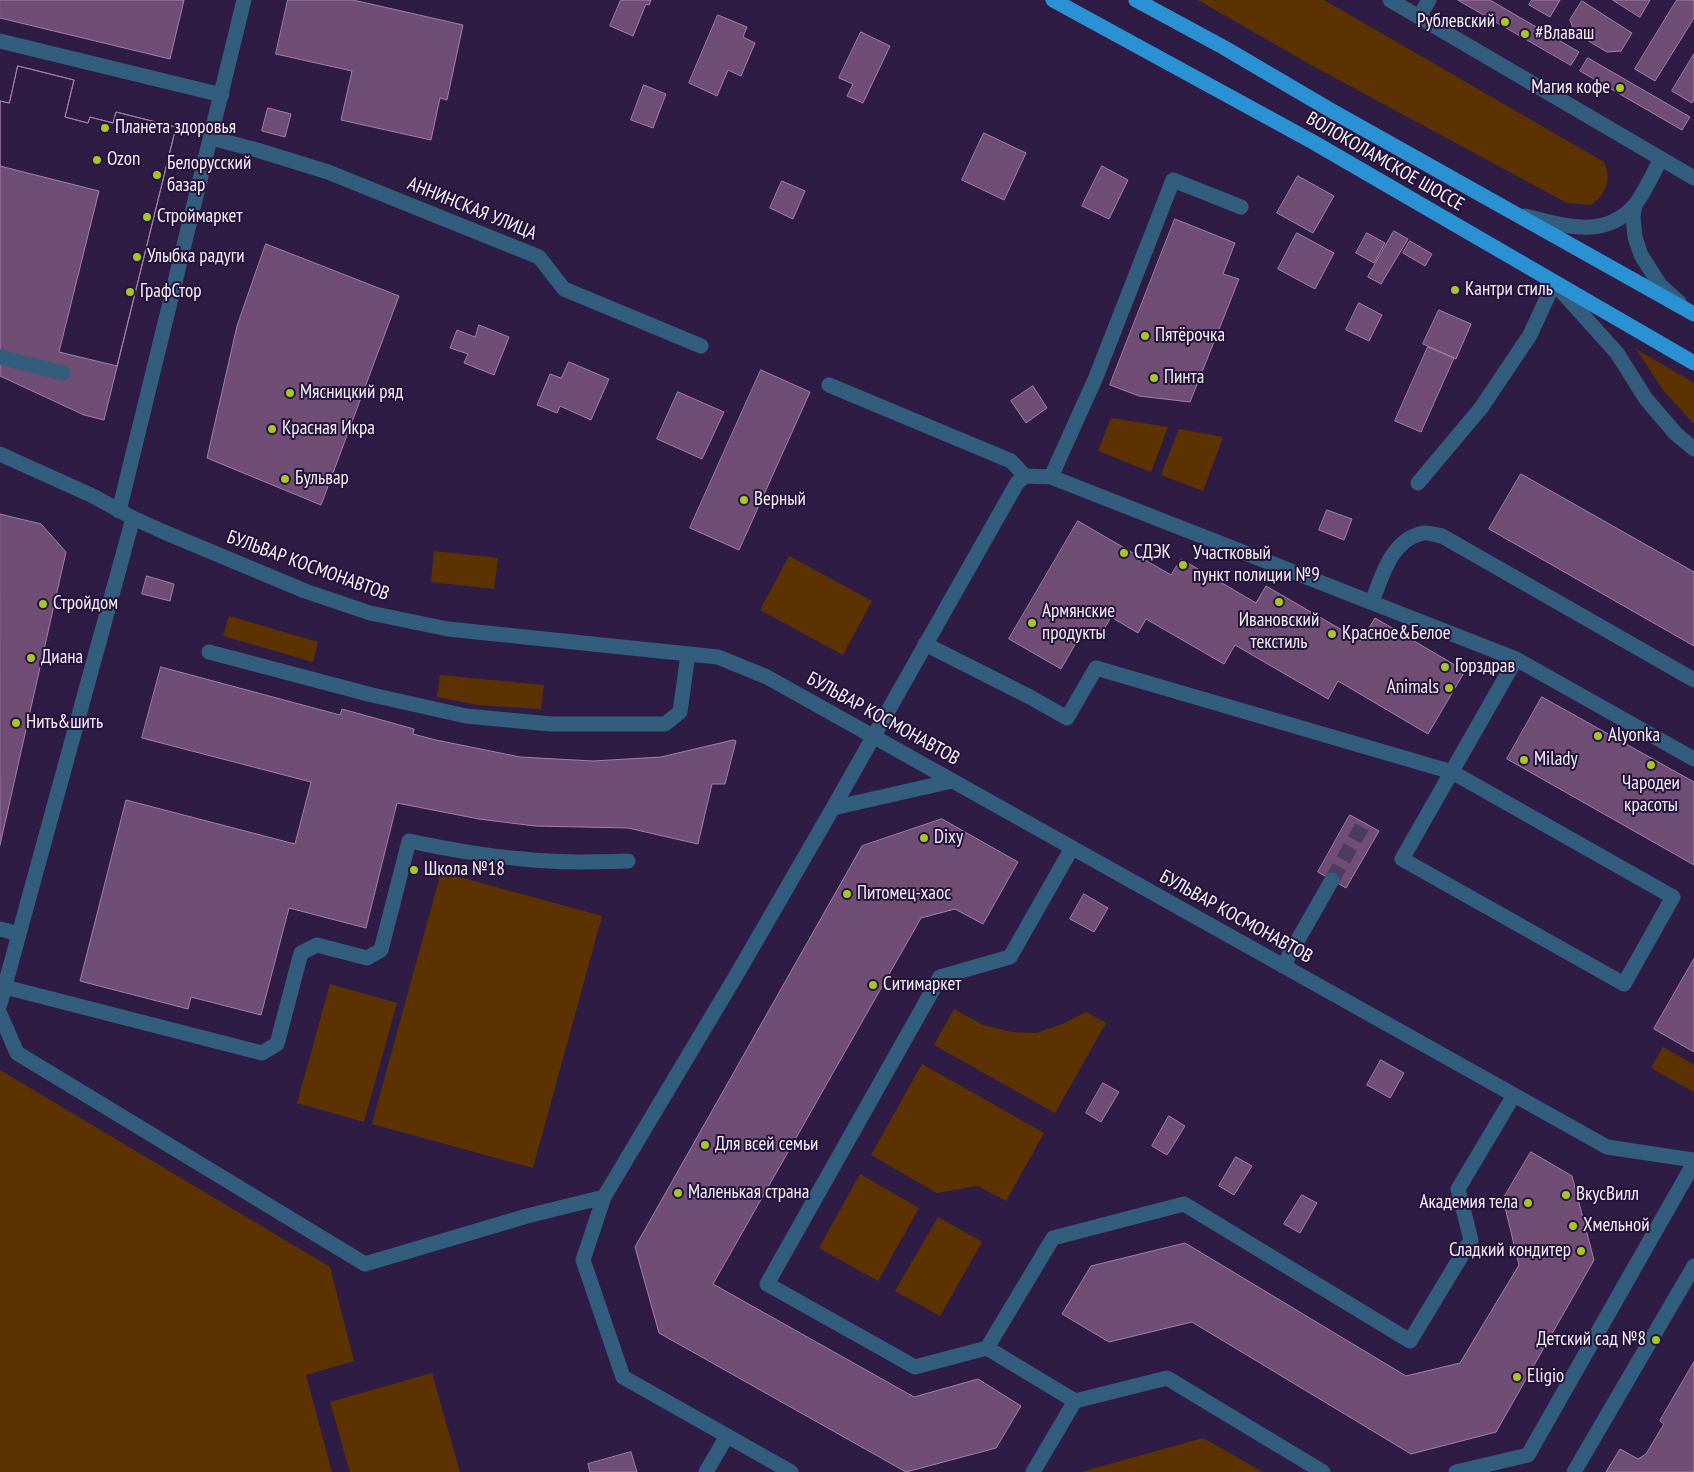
<!DOCTYPE html>
<meta charset="utf-8">
<style>
body{margin:0}
canvas{display:block;background:#2e1c45}
</style>
<canvas width="1694" height="1472"></canvas>
<script>
const ctx = document.querySelector('canvas').getContext('2d');
ctx.lineJoin = 'round';
function fill(path, color) {
  ctx.fillStyle = color;
  ctx.fill(path, 'evenodd');
}
function stroke(path, color, width, dash) {
  ctx.strokeStyle = color;
  ctx.lineWidth = width;
  ctx.lineCap = dash ? 'butt' : 'round';
  ctx.setLineDash(dash || []);
  ctx.stroke(path);
}
function drawText(font, color, halo, rows, align = 'center') {
  ctx.font = font + ' "PT Sans Narrow",sans-serif';
  ctx.lineWidth = 4;
  ctx.setLineDash([]);
  ctx.textBaseline = 'middle';
  ctx.strokeStyle = halo;
  ctx.fillStyle = color;
  for (const [text, x, y, turn = 0] of rows) {
    ctx.save();
    ctx.translate(x, y);
    ctx.rotate((+turn || 0) * Math.PI / 180);
    ctx.textAlign = isNaN(turn) ? turn : align;
    if (halo) ctx.strokeText(text, 0, 0);
    ctx.fillText(text, 0, 0);
    ctx.restore();
  }
}
const green = new Path2D(`
 M 1198,0 L 1324,0 L 1604,162 C 1612,179 1606,195 1591,205 L 1567,203 L 1313,66 Z
 M 1636,349 L 1694,383 L 1694,424 L 1663,390 Z
 M 1111,418 L 1168,427 L 1151,472 L 1098,451 Z
 M 1179,429 L 1223,437 L 1203,491 L 1161,475 Z
 M 434,551 L 498,558 L 494,589 L 431,582 Z
 M 789,556 L 872,601 L 843,655 L 760,610 Z
 M 229,616 L 318,642 L 313,662 L 223,636 Z
 M 440,675 L 544,685 L 541,709 L 478,705 L 437,697 Z
 M 441,872 L 602,916 L 533,1168 L 372,1124 Z
 M 330,984 L 397,1003 L 364,1122 L 297,1103 Z
 M 954,1009 L 983,1025 L 1011,1032 L 1036,1033 L 1063,1024 L 1086,1012 L 1106,1023 L 1055,1113 L 934,1045 Z
 M 1663,1047 L 1694,1065 L 1694,1092 L 1651,1068 Z
 M 922,1064 L 1044,1133 L 1006,1201 L 978,1186 L 937,1193 L 871,1155 Z
 M 0,1070 L 330,1267 L 354,1361 L 306,1375 L 332,1472 L 0,1472 Z
 M 860,1174 L 919,1208 L 878,1281 L 819,1248 Z
 M 938,1217 L 982,1242 L 940,1316 L 895,1291 Z
 M 432,1373 L 460,1472 L 350,1472 L 330,1402 Z
 M 1203,1438 L 1263,1472 L 1081,1472 Z`);
const building = new Path2D(`
 M 0,0 L 184,0 L 170,59 L 0,18 Z
 M 288,0 L 353,0 L 463,25 L 447,100 L 440,98 L 431,140 L 341,120 L 352,71 L 276,54 Z
 M 621,0 L 651,0 L 649,5 L 646,4 L 633,36 L 610,26 Z
 M 1458,0 L 1490,0 L 1579,52 L 1571,65 Z
 M 1532,0 L 1560,0 L 1550,17 L 1529,5 Z
 M 1613,0 L 1650,0 L 1640,17 Z
 M 1677,0 L 1694,0 L 1694,18 L 1655,81 L 1635,69 Z
 M 1582,1 L 1632,33 L 1621,51 L 1607,52 L 1575,33 L 1570,20 Z
 M 718,15 L 747,27 L 743,37 L 755,43 L 741,76 L 728,70 L 717,96 L 689,83 Z
 M 861,32 L 890,46 L 863,103 L 847,96 L 853,84 L 839,78 Z
 M 1694,54 L 1694,100 L 1692,103 L 1672,91 Z
 M 1588,58 L 1690,117 L 1682,130 L 1580,71 Z
 M 18,66 L 74,80 L 65,117 L 88,123 L 90,117 L 113,123 L 116,112 L 176,127 L 117,366 L 59,352 L 99,191 L 0,166 L 0,101 L 9,103 Z
 M 18,66 L 74,80 L 65,117 L 88,123 L 90,117 L 113,123 L 116,112 L 176,127 L 104,420 L 84,415 L 0,376 L 0,101 L 9,103 Z
 M 644,85 L 666,94 L 653,128 L 631,120 Z
 M 268,108 L 291,114 L 285,137 L 262,131 Z
 M 984,133 L 1026,153 L 1004,200 L 962,180 Z
 M 1102,166 L 1128,180 L 1109,219 L 1082,206 Z
 M 1298,176 L 1334,196 L 1313,233 L 1277,213 Z
 M 782,181 L 805,191 L 793,219 L 770,208 Z
 M 1175,219 L 1235,243 L 1223,274 L 1239,279 L 1190,402 L 1139,396 L 1110,385 Z
 M 1394,231 L 1408,239 L 1381,284 L 1368,277 Z
 M 1297,233 L 1334,253 L 1315,289 L 1278,269 Z
 M 1367,233 L 1385,243 L 1374,263 L 1356,253 Z
 M 1410,241 L 1432,254 L 1425,266 L 1403,253 Z
 M 266,244 L 399,296 L 321,505 L 207,458 L 237,326 Z
 M 1359,303 L 1382,315 L 1369,341 L 1346,330 Z
 M 1439,310 L 1471,324 L 1456,359 L 1423,344 Z
 M 479,325 L 509,337 L 494,375 L 464,363 L 468,354 L 450,348 L 457,330 L 475,337 Z
 M 1428,347 L 1454,358 L 1421,432 L 1395,421 Z
 M 569,362 L 609,379 L 591,420 L 560,406 L 557,413 L 537,405 L 550,374 L 561,378 Z
 M 761,370 L 810,392 L 739,550 L 690,528 Z
 M 1033,386 L 1047,408 L 1026,423 L 1011,401 Z
 M 678,392 L 724,412 L 702,459 L 657,439 Z
 M 1521,474 L 1694,572 L 1694,646 L 1489,529 Z
 M 1327,510 L 1352,519 L 1344,540 L 1319,530 Z
 M 0,514 L 41,524 L 66,552 L 0,845 Z
 M 1078,521 L 1171,575 L 1181,559 L 1256,603 L 1266,586 L 1361,641 L 1375,618 L 1465,671 L 1428,734 L 1338,681 L 1328,699 L 1235,645 L 1224,664 L 1146,619 L 1138,633 L 1111,617 L 1099,638 L 1084,629 L 1061,669 L 1009,639 Z
 M 147,576 L 174,584 L 170,601 L 142,594 Z
 M 161,667 L 340,715 L 342,709 L 414,729 L 413,734 L 436,740 L 520,757 L 593,761 L 661,757 L 733,740 L 736,741 L 725,784 L 712,784 L 698,844 L 628,828 L 535,826 L 479,819 L 397,803 L 366,928 L 289,908 L 261,1015 L 191,997 L 188,1009 L 80,981 L 126,800 L 295,844 L 311,782 L 142,738 Z
 M 1542,697 L 1694,782 L 1694,865 L 1507,759 Z
 M 1350,815 L 1379,831 L 1346,888 L 1318,872 Z
 M 942,819 L 1018,862 L 983,924 L 955,909 L 921,918 L 713,1284 L 914,1397 L 978,1379 L 1021,1406 L 996,1448 L 906,1472 L 659,1333 L 635,1247 L 862,846 Z
 M 1084,894 L 1108,908 L 1094,932 L 1070,919 Z
 M 1694,959 L 1694,1052 L 1654,1029 Z
 M 1381,1060 L 1404,1073 L 1390,1098 L 1367,1085 Z
 M 1103,1083 L 1119,1092 L 1101,1122 L 1086,1113 Z
 M 1169,1116 L 1185,1126 L 1167,1155 L 1152,1146 Z
 M 1531,1152 L 1572,1176 L 1594,1260 L 1496,1432 L 1411,1454 L 1192,1322 L 1109,1342 L 1062,1314 L 1091,1266 L 1185,1243 L 1406,1376 L 1460,1363 L 1519,1265 L 1503,1199 Z
 M 1236,1157 L 1252,1166 L 1234,1195 L 1219,1186 Z
 M 1302,1195 L 1317,1203 L 1300,1233 L 1284,1224 Z
 M 1694,1362 L 1694,1472 L 1606,1472 L 1620,1449 L 1638,1459 L 1646,1454 L 1664,1424 L 1660,1421 Z
 M 631,1452 L 637,1472 L 590,1472 L 588,1464 Z`);
const minorTunnel = new Path2D(`
 M 1332,880 L 1364,823`);
const minor = new Path2D(`
 M 1390,0 L 1694,178
 M 1419,17 L 1429,0
 M 0,41 L 222,95
 M 211,138 L 257,150 L 328,172 L 539,257 L 564,289 L 701,346
 M 1635,205 L 1633,216 L 1635,237 L 1641,255 L 1660,285 L 1679,302
 M 1525,216 C 1562,225 1604,240 1634,206 C 1644,194 1653,173 1661,159
 M 0,357 L 63,373
 M 829,385 L 1011,461 L 1025,476
 M 0,454 L 93,496 L 133,518 L 164,532 L 305,591 L 370,613 L 448,629 L 718,657 L 767,677 L 1607,1147 L 1694,1160
 M 1051,477 L 1096,377 L 1173,180 L 1241,207
 M 1418,483 L 1481,408 L 1530,335 L 1554,283 L 1617,353 L 1646,399 L 1676,434 L 1694,449
 M 119,511 L 244,0
 M 1372,602 C 1382,576 1391,540 1423,533 C 1428,532 1436,535 1442,536 L 1694,680
 M 925,644 L 1030,697 L 1067,718 L 1096,668 L 1452,772 L 1673,897 L 1624,984 L 1402,859 C 1440,792 1478,725 1516,659
 M 209,652 L 372,695 L 466,716 L 551,724 L 665,724 L 680,712 L 688,654
 M 833,808 L 952,781
 M 1072,848 L 1010,957 L 940,977 L 767,1284 L 915,1367 L 987,1348 L 1053,1238 L 1184,1204 L 1410,1341 L 1471,1240 L 1458,1189 L 1514,1095
 M 0,929 L 19,934 L 133,518
 M 1283,966 L 1332,880
 M 5,987 L 262,1053 L 277,1044 L 301,953 L 317,945 L 367,958 L 381,950 L 409,841 C 447,849 485,856 523,859 C 558,863 593,862 628,861
 M 0,1004 L 19,934
 M 0,1014 L 17,1053 L 365,1264 L 527,1216 L 604,1197
 M 987,1348 L 1075,1401 L 1167,1378 L 1323,1472
 M 706,1472 L 727,1436
 M 791,1472 L 623,1377 L 583,1260 L 604,1197 L 737,974 L 833,808 L 1017,483 L 1025,476 L 1051,477 L 1516,659 L 1694,759
 M 1033,1472 L 1075,1401
 M 1456,1472 L 1528,1455 L 1694,1163
 M 1574,1472 L 1694,1266`);
const major = new Path2D(`
 M 1053,0 L 1313,142 L 1694,363
 M 1136,0 L 1223,47 L 1332,111 L 1694,314`);
const markers = [
 [1505,22,5,"#a5c823"],
 [1525,34,5,"#a5c823"],
 [1620,88,5,"#a5c823"],
 [105,128,5,"#a5c823"],
 [97,160,5,"#a5c823"],
 [157,175,5,"#a5c823"],
 [147,217,5,"#a5c823"],
 [137,257,5,"#a5c823"],
 [1455,290,5,"#a5c823"],
 [130,292,5,"#a5c823"],
 [1145,336,5,"#a5c823"],
 [1154,378,5,"#a5c823"],
 [290,393,5,"#a5c823"],
 [272,429,5,"#a5c823"],
 [285,479,5,"#a5c823"],
 [744,500,5,"#a5c823"],
 [1124,553,5,"#a5c823"],
 [1183,565,5,"#a5c823"],
 [1279,602,5,"#a5c823"],
 [43,604,5,"#a5c823"],
 [1032,623,5,"#a5c823"],
 [1332,634,5,"#a5c823"],
 [31,658,5,"#a5c823"],
 [1445,667,5,"#a5c823"],
 [1449,688,5,"#a5c823"],
 [16,723,5,"#a5c823"],
 [1598,736,5,"#a5c823"],
 [1524,760,5,"#a5c823"],
 [1651,765,5,"#a5c823"],
 [924,838,5,"#a5c823"],
 [414,870,5,"#a5c823"],
 [847,894,5,"#a5c823"],
 [873,985,5,"#a5c823"],
 [705,1145,5,"#a5c823"],
 [678,1193,5,"#a5c823"],
 [1566,1195,5,"#a5c823"],
 [1528,1203,5,"#a5c823"],
 [1573,1226,5,"#a5c823"],
 [1581,1251,5,"#a5c823"],
 [1656,1340,5,"#a5c823"],
 [1517,1377,5,"#a5c823"]
];
const poiNames = [
 ["Рублевский",1495,22,"right"],
 ["#Влаваш",1535,34],
 ["Магия кофе",1610,88,"right"],
 ["Планета здоровья",115,128],
 ["Ozon",107,160],
 ["Белорусский",167,164],
 ["базар",167,186],
 ["Строймаркет",157,217],
 ["Улыбка радуги",147,257],
 ["Кантри стиль",1465,290],
 ["ГрафСтор",140,292],
 ["Пятёрочка",1155,336],
 ["Пинта",1164,378],
 ["Мясницкий ряд",300,393],
 ["Красная Икра",282,429],
 ["Бульвар",295,479],
 ["Верный",754,500],
 ["СДЭК",1134,553],
 ["Участковый",1193,554],
 ["пункт полиции №9",1193,576],
 ["Стройдом",53,604],
 ["Армянские",1042,612],
 ["продукты",1042,634],
 ["Ивановский",1279,621,"center"],
 ["текстиль",1279,643,"center"],
 ["Красное&Белое",1342,634],
 ["Диана",41,658],
 ["Горздрав",1455,667],
 ["Animals",1439,688,"right"],
 ["Нить&шить",26,723],
 ["Alyonka",1608,736],
 ["Milady",1534,760],
 ["Чародеи",1651,784,"center"],
 ["красоты",1651,806,"center"],
 ["Dixy",934,838],
 ["Школа №18",424,870],
 ["Питомец-хаос",857,894],
 ["Ситимаркет",883,985],
 ["Для всей семьи",715,1145],
 ["Маленькая страна",688,1193],
 ["ВкусВилл",1576,1195],
 ["Академия тела",1518,1203,"right"],
 ["Хмельной",1583,1226],
 ["Сладкий кондитер",1571,1251,"right"],
 ["Детский сад №8",1646,1340,"right"],
 ["Eligio",1527,1377]
];
const streetNames = [
 ["ВОЛОКОЛАМСКОЕ ШОССЕ",1385,162,30],
 ["АННИНСКАЯ УЛИЦА",472,209,22],
 ["БУЛЬВАР КОСМОНАВТОВ",308,566,20],
 ["БУЛЬВАР КОСМОНАВТОВ",883,719,29],
 ["БУЛЬВАР КОСМОНАВТОВ",1236,917,29]
];
fill(green, '#5c3200');
fill(building, '#6f4d74');
stroke(building, '#a47fa9', 1);
stroke(minorTunnel, '#4c3c61', 15, [15, 8]);
stroke(minor, '#325d7d', 15);
stroke(major, '#2a91d2', 15);
for (const [x, y, r, color] of markers) {
  const dot = new Path2D();
  dot.arc(x, y, r, 0, 2 * Math.PI);
  ctx.fillStyle = color;
  ctx.fill(dot);
  stroke(dot, '#24123a', 2);
}
drawText('19px', '#f6f2fd', '#24123a', poiNames, 'left');
drawText('19px', '#f6f2fd', '#24123a', streetNames);
</script>
